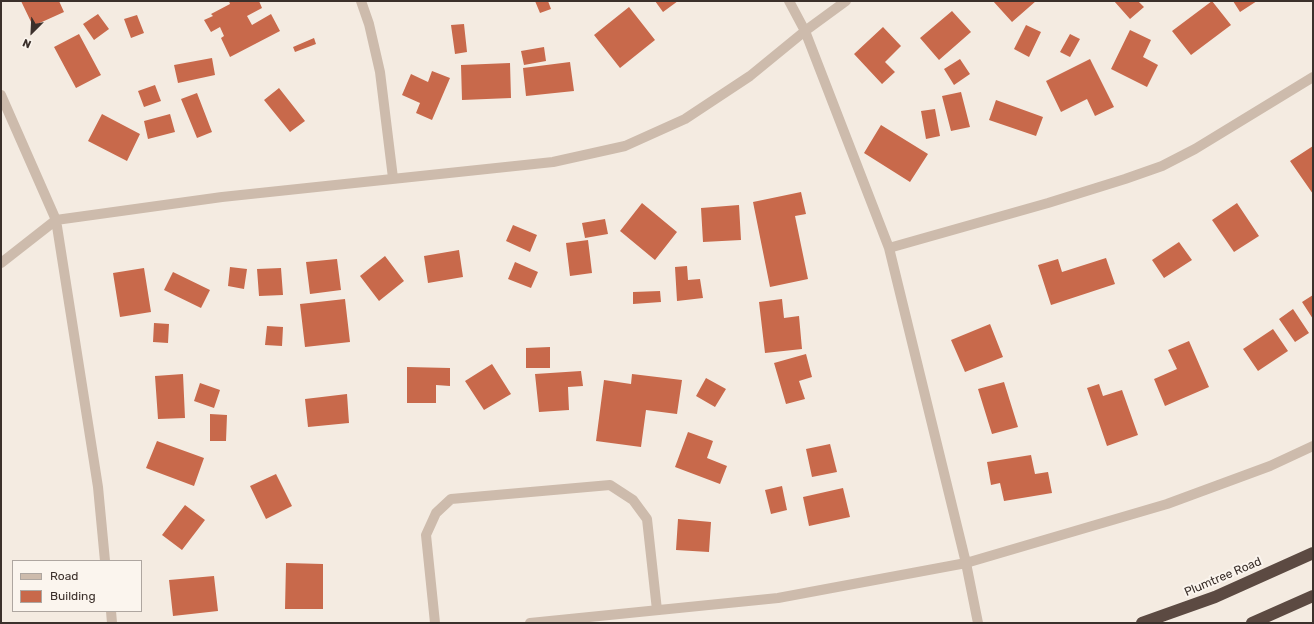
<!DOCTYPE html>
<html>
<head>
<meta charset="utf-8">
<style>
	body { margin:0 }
	#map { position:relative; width:1314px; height:624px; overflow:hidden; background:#f4ebe1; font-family:Rubik,sans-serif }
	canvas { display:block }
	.frame { position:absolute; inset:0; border:2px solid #3b302b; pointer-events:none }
	.legend { position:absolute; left:12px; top:560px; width:130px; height:52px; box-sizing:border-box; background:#fbf5ee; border:1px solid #aea6a0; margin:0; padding:5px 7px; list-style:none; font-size:12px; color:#3b302b }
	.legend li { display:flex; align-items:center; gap:8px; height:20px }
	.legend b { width:20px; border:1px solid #aea6a0 }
	.north { position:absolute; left:12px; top:12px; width:40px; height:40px; -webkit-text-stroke:3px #fbf5ee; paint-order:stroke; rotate:204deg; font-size:11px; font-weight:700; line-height:16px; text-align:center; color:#3b302b }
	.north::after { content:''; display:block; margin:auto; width:14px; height:18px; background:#3b302b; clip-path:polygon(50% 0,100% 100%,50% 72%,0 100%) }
</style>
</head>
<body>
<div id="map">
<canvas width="1314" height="624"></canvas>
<div class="frame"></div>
<ul class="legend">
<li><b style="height:5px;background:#cdbbac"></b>Road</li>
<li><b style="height:11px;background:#c8694b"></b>Building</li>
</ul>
<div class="north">N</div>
</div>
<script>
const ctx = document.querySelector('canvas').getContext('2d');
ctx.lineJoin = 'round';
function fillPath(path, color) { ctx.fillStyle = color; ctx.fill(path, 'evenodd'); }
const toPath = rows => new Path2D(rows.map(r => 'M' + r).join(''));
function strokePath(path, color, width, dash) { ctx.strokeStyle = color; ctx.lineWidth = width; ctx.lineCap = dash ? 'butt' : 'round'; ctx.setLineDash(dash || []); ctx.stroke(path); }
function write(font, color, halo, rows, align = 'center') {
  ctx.font = font + ' Rubik,sans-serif'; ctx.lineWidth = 4; ctx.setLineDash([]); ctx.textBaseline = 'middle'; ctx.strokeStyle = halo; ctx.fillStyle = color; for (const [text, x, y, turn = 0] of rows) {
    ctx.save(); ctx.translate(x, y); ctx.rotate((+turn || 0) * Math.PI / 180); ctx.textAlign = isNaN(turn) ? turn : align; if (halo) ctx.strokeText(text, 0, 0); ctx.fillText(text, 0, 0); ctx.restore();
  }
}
fillPath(toPath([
	[21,1,59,1,64,12,33,26],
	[229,1,259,1,262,8,247,16,252,25,271,14,280,31,230,57,221,38,224,36,220,27,211,32,204,20,213,16,211,14,230,4],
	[535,1,548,1,551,9,540,13],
	[655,1,678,1,663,12],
	[993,1,1036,1,1012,22],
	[1114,1,1138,1,1144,7,1130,19],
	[1212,1,1231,25,1191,55,1172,31],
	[1233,1,1257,1,1240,12],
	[629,7,655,40,620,68,594,35],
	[952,11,971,32,939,60,920,38],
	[98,14,109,29,94,40,83,24],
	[137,15,144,33,131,38,124,19],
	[464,24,467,52,455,54,451,25],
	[1026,25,1041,32,1029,57,1014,49],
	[883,27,901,46,885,62,895,72,882,84,854,54],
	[1130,30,1151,40,1143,57,1158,65,1147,87,1111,69],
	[79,34,101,75,76,88,54,47],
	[1070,34,1080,39,1070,57,1060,52],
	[314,38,316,44,295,52,293,47],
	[544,47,546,61,524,65,521,51],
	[212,58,215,75,178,83,174,65],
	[960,59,970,74,954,85,944,69],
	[1090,59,1114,107,1095,116,1087,99,1061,112,1046,81],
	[570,62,574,91,526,96,523,68],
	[510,63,511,98,462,100,461,65],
	[432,71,450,78,432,120,416,113,420,103,402,95,411,74,428,82],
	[155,85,161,101,144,107,138,91],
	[279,88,305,121,290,132,264,100],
	[961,92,970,127,951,131,942,96],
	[197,93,212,132,197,138,181,99],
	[996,100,1043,117,1036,136,989,120],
	[935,109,940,136,926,139,921,111],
	[102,114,140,134,127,161,88,141],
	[170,114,175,132,148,139,144,121],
	[881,125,928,154,910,182,864,153],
	[1313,146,1313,194,1290,161],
	[801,192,806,214,795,216,808,279,770,287,753,202],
	[642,203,677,232,655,260,620,231],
	[1237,203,1259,236,1234,252,1212,220],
	[739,205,741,240,703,242,701,208],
	[605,219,608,234,585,238,582,223],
	[513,225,537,235,530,252,506,241],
	[588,240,592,273,570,276,566,243],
	[1179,242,1192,260,1164,278,1152,260],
	[459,250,463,277,428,283,424,256],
	[385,256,404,281,379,301,360,276],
	[1106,258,1115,284,1051,305,1038,265,1058,259,1062,272],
	[337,259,341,290,310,294,306,262],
	[515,262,538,272,531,288,508,279],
	[687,266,688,280,700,279,703,298,677,301,675,267],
	[230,267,247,269,244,289,228,286],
	[144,268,151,312,120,317,113,273],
	[281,268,283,295,259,296,257,269],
	[173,272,210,290,201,308,164,290],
	[660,291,661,302,633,304,633,292],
	[1313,295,1313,319,1302,302],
	[345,299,350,342,305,347,300,304],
	[782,299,784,318,799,316,802,349,765,353,759,302],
	[1293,309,1309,333,1295,342,1279,319],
	[154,323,169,324,168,343,153,342],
	[990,324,1003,357,965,372,951,340],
	[267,326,283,327,282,346,265,345],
	[1273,329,1288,351,1258,371,1243,349],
	[1189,341,1209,387,1165,406,1154,379,1177,369,1168,350],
	[550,347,550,368,526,368,526,348],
	[806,354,812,377,799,381,805,399,786,404,774,363],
	[492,364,511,394,484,410,465,381],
	[407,367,450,368,450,386,436,385,436,403,407,403],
	[581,371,583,386,568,387,569,410,539,412,535,374],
	[183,374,185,418,158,419,155,376],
	[632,374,682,380,677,414,646,410,641,447,596,441,604,380,631,384],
	[706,378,726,389,715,407,696,396],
	[1004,382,1018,427,992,434,978,389],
	[200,383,220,390,214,408,194,401],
	[1099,384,1103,396,1122,390,1138,435,1107,446,1087,388],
	[347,394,349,423,308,427,305,399],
	[210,414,227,415,226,441,210,441],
	[688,432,713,441,707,458,727,466,720,484,675,467],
	[157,441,204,458,194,486,146,468],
	[830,444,837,472,812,477,806,449],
	[1031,455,1035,474,1048,472,1052,493,1004,501,1000,483,991,485,987,462],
	[276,474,292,506,266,519,250,486],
	[782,486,787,510,771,514,765,490],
	[843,488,850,517,809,526,803,497],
	[185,505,205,520,182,550,162,535],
	[678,519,711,522,709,552,676,550],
	[286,563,323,564,323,609,285,609],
	[214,576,218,611,173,616,169,580]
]), '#c8694b');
strokePath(toPath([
	[361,1,369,24,380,72,393,178],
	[789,1,805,31,889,248,966,563,978,623],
	[1,95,56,220,98,487,105,561],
	[889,248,1048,203,1125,179,1162,166,1195,149,1313,77],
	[1,263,56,220,222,197,553,162,625,146,685,119,750,76,805,31,846,1],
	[111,611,112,623],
	[435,623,426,535,436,513,451,499,610,485,633,500,647,519,657,610],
	[530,623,778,598,966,563,1167,504,1270,466,1313,446]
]), '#cdbbac', 10);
strokePath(toPath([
	[1142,623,1215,597,1313,553],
	[1252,623,1313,596]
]), '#5c4a42', 12);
write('12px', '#3b302b', '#fbf5ee', [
	["Plumtree Road",1223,577,-23]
]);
</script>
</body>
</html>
